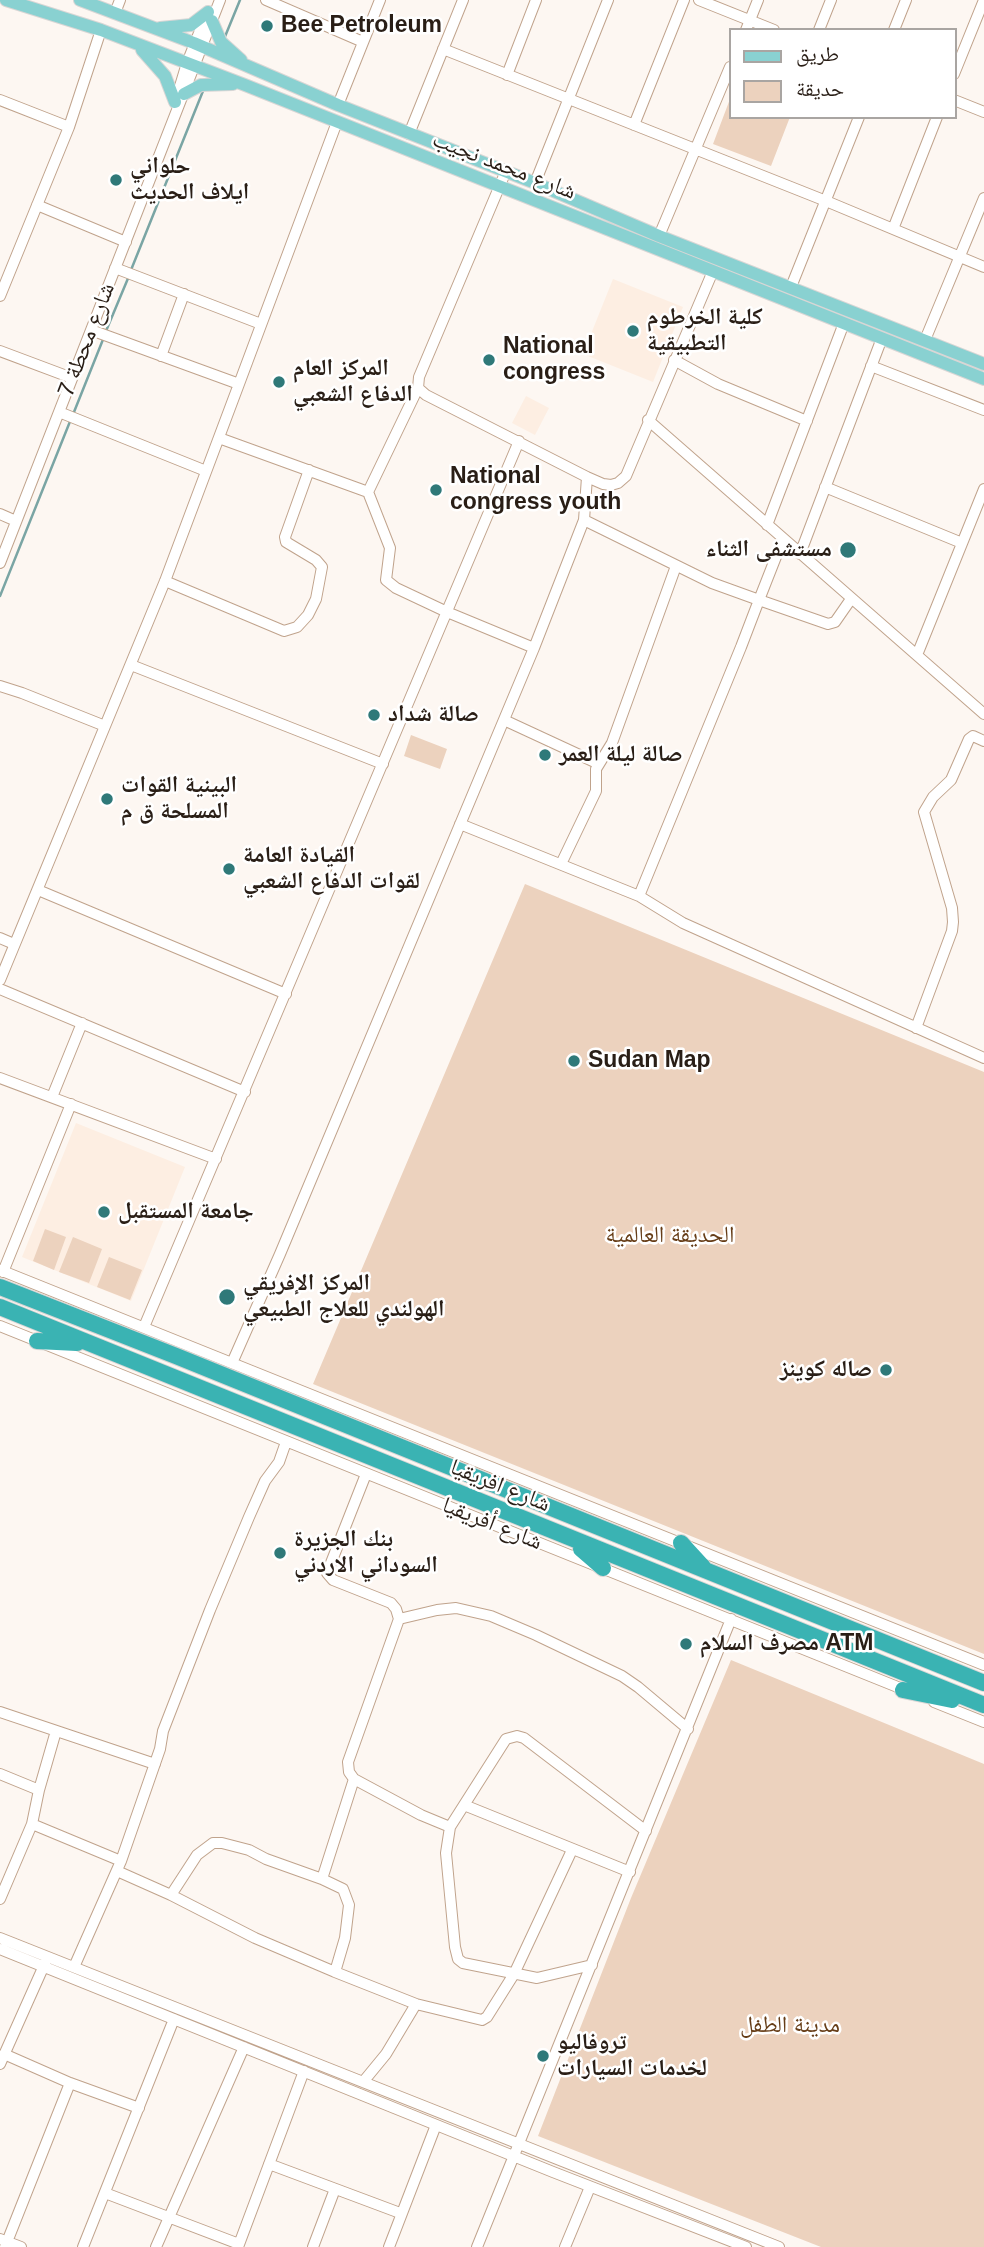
<!DOCTYPE html>
<html>
<head>
<meta charset="utf-8">
<style>
	body { margin:0 }
	#map { position:relative; width:984px; height:2247px; overflow:hidden; background:#fdf7f2; font-family:Helvetica,"Noto Naskh Arabic",sans-serif }
	canvas { display:block }
	.legend { position:absolute; left:729px; top:28px; width:228px; height:91px; box-sizing:border-box; background:#fff; border:2px solid #a9a5a2; margin:0; padding:9px 12px; list-style:none; font-size:21px; color:#291e16 }
	.legend li { display:flex; align-items:center; gap:14px; height:35px }
	.legend b { width:35px; border:2px solid #a9a5a2 }
</style>
</head>
<body>
<div id="map">
<canvas width="984" height="2247"></canvas>
<ul class="legend">
<li><b style="height:9px;background:#89d1d1"></b>طريق</li>
<li><b style="height:19px;background:#ecd2be"></b>حديقة</li>
</ul>
</div>
<script>
const ctx = document.querySelector('canvas').getContext('2d');
ctx.lineJoin = 'round';
function fillPath(path, color) { ctx.fillStyle = color; ctx.fill(path, 'evenodd'); }
const toPath = rows => new Path2D(rows.map(r => 'M' + r).join(''));
function strokePath(path, color, width, dash) { ctx.strokeStyle = color; ctx.lineWidth = width; ctx.lineCap = dash ? 'butt' : 'round'; ctx.setLineDash(dash || []); ctx.stroke(path); }
function write(font, color, halo, rows, align = 'center') {
  ctx.font = font + ' Helvetica,"Noto Naskh Arabic",sans-serif'; ctx.lineWidth = 5; ctx.setLineDash([]); ctx.textBaseline = 'middle'; ctx.strokeStyle = halo; ctx.fillStyle = color; for (const [text, x, y, turn = 0] of rows) {
    ctx.save(); ctx.translate(x, y); ctx.rotate((+turn || 0) * Math.PI / 180); ctx.textAlign = isNaN(turn) ? turn : align; if (halo) ctx.strokeText(text, 0, 0); ctx.fillText(text, 0, 0); ctx.restore();
  }
}
fillPath(toPath([
	[613,279,683,307,653,382,583,354],
	[526,396,549,408,535,435,512,423],
	[76,1123,185,1167,131,1301,22,1257]
]), '#fdeee2');
fillPath(toPath([
	[730,99,730,117,790,117,771,166,713,144],
	[411,735,447,749,440,769,404,756],
	[525,884,984,1072,984,1654,313,1384],
	[45,1229,66,1237,54,1270,33,1261],
	[73,1237,102,1249,89,1283,59,1272],
	[109,1257,142,1270,130,1300,97,1287],
	[731,1660,984,1764,984,2247,821,2247,538,2136,631,1898]
]), '#ecd2be');
strokePath(toPath([
	[224,39,240,0],
	[131,270,203,91],
	[106,331,129,276],
	[74,412,104,337],
	[0,596,71,419]
]), '#7aa5a4', 2.5);
const minor = toPath([
	[266,0,363,42],
	[699,0,774,30],
	[115,13,120,0],
	[746,30,758,0],
	[819,30,831,0],
	[894,30,906,0],
	[443,49,826,201,984,267],
	[954,74,984,0],
	[507,75,536,0],
	[0,100,69,127],
	[954,100,984,112],
	[175,103,187,63,207,13],
	[338,105,380,0],
	[634,125,684,0],
	[409,134,463,0],
	[506,171,419,377,418,388,426,395,587,477,603,484,611,485,618,483,626,476,713,271],
	[535,183,608,0],
	[37,205,126,242],
	[893,229,937,117],
	[659,236,730,67],
	[115,268,261,324],
	[791,287,859,117],
	[0,296,69,127,101,30],
	[925,340,984,198],
	[0,351,72,378],
	[161,356,184,294],
	[674,360,718,384,807,421],
	[871,366,984,410],
	[239,384,337,122],
	[418,388,368,492,390,548,386,580,396,588,447,612,534,648],
	[59,412,206,471],
	[648,420,984,714],
	[219,438,368,492],
	[825,487,962,543],
	[0,514,16,521],
	[584,520,712,583,759,600,741,647,639,896],
	[767,525,844,323],
	[783,539,759,600,828,624,835,622,851,599],
	[800,554,882,338],
	[0,563,220,0],
	[165,581,284,631,297,627,308,615,316,599,322,567,316,560,286,542,285,537,309,470],
	[917,655,984,489],
	[131,665,383,764],
	[0,686,22,693,105,726],
	[504,720,599,764],
	[460,824,639,896,683,923,984,1058],
	[561,864,596,791,596,769,612,743,676,566],
	[38,890,286,994],
	[0,938,14,944],
	[0,980,165,581,239,384,91,330],
	[0,989,245,1092],
	[916,1028,952,931,953,922,952,908,924,812,933,797,951,780,969,739,973,736,984,741],
	[0,1078,216,1159],
	[52,1097,82,1023],
	[0,1270,984,1665],
	[3,1272,71,1104],
	[0,1326,910,1692],
	[144,1327,519,441],
	[232,1363,280,1254,534,648,584,520,587,477],
	[366,1474,327,1573,333,1580,391,1603,396,1609,399,1619,348,1762,349,1772,354,1779,421,1815,450,1827,446,1853,455,1947,458,1959,463,1963,537,1978,592,1965],
	[399,1619,437,1610,456,1608,491,1616,536,1635,622,1676,638,1687,688,1729],
	[934,1702,984,1722],
	[0,1712,155,1764],
	[0,1774,39,1790],
	[354,1779,322,1879,343,1889,349,1905,345,1938,335,1972,416,2004,386,2054,363,2082],
	[464,1805,630,1872],
	[32,1824,121,1861],
	[450,1827,506,1739,517,1736,524,1738,646,1831],
	[117,1871,171,1895,197,1855,213,1843,222,1843,249,1850,266,1859,322,1879],
	[171,1895,255,1938,335,1972],
	[0,1899,32,1824,39,1790,56,1731],
	[0,1938,779,2247],
	[0,1949,553,2172,746,2247],
	[74,1967,121,1861,160,1749,163,1731,210,1610,249,1517,265,1481,279,1462,286,1442],
	[416,2004,482,2020,487,2017,514,1974,572,1850],
	[4,2054,70,2083,139,2108],
	[0,2064,46,1961],
	[269,2164,400,2213],
	[105,2193,239,2244],
	[0,2239,21,2247],
	[5,2247,70,2083],
	[83,2247,174,2019],
	[156,2247,244,2047],
	[238,2247,304,2071],
	[313,2247,335,2189],
	[389,2247,436,2125],
	[477,2247,731,1619],
	[565,2247,590,2187]
]);
const major = toPath([
	[6,0,101,30,245,85,984,379],
	[80,0,194,43,338,105,535,183,659,236,984,364],
	[212,21,221,42,241,60],
	[160,28,191,25,208,12],
	[142,50,165,76,175,102],
	[184,94,201,85,233,84]
]);
const highway = toPath([
	[0,1287,176,1356,984,1683],
	[0,1307,984,1705],
	[37,1341,77,1343],
	[681,1543,703,1567],
	[581,1549,603,1568],
	[903,1690,952,1700]
]);
strokePath(minor, '#c0a38c', 12);
strokePath(major, '#d8d6d5', 14);
strokePath(highway, '#d8d6d5', 18);
strokePath(minor, '#fff', 10);
strokePath(major, '#89d1d1', 12);
strokePath(highway, '#3ab3b3', 16);
for (const [x, y, r, color] of [
	[267,26,7,"#2f7979"],
	[116,180,7,"#2f7979"],
	[633,331,7,"#2f7979"],
	[489,360,7,"#2f7979"],
	[279,382,7,"#2f7979"],
	[436,490,7,"#2f7979"],
	[848,550,9,"#2f7979"],
	[374,715,7,"#2f7979"],
	[545,755,7,"#2f7979"],
	[107,799,7,"#2f7979"],
	[229,869,7,"#2f7979"],
	[574,1061,7,"#2f7979"],
	[104,1212,7,"#2f7979"],
	[227,1297,9,"#2f7979"],
	[886,1370,7,"#2f7979"],
	[280,1553,7,"#2f7979"],
	[686,1644,7,"#2f7979"],
	[543,2056,7,"#2f7979"]
]) { const dot = new Path2D(); dot.arc(x, y, r, 0, 2 * Math.PI); ctx.fillStyle = color; ctx.fill(dot); strokePath(dot, '#fff', 2.5); }
write('bold 23px', '#291e16', '#fff', [
	["Bee Petroleum",281,26],
	["حلواني",130,167],
	["ايلاف الحديث",130,193],
	["كلية الخرطوم",647,318],
	["التطبيقية",647,344],
	["National",503,347],
	["congress",503,373],
	["المركز العام",293,369],
	["الدفاع الشعبي",293,395],
	["National",450,477],
	["congress youth",450,503],
	["مستشفى الثناء",832,550,"right"],
	["صالة شداد",388,715],
	["صالة ليلة العمر",559,755],
	["البينية القوات",121,786],
	["المسلحة ق م",121,812],
	["القيادة العامة",243,856],
	["لقوات الدفاع الشعبي",243,882],
	["Sudan Map",588,1061],
	["جامعة المستقبل",118,1212],
	["المركز الإفريقي",243,1284],
	["الهولندي للعلاج الطبيعي",243,1310],
	["صاله كوينز",872,1370,"right"],
	["بنك الجزيرة",294,1540],
	["السوداني الاردني",294,1566],
	["مصرف السلام ATM",700,1644],
	["تروفاليو",557,2043],
	["لخدمات السيارات",557,2069]
], 'left');
write('23px', '#291e16', '#fff', [
	["شارع محمد نجيب",504,166,21],
	["شارع محطة 7",87,340,-69],
	["شارع افريقيا",500,1486,22],
	["شارع أفريقيا",492,1524,22]
]);
write('23px', '#663d17', '#fff', [
	["الحديقة العالمية",670,1236],
	["مدينة الطفل",790,2026]
]);
</script>
</body>
</html>
